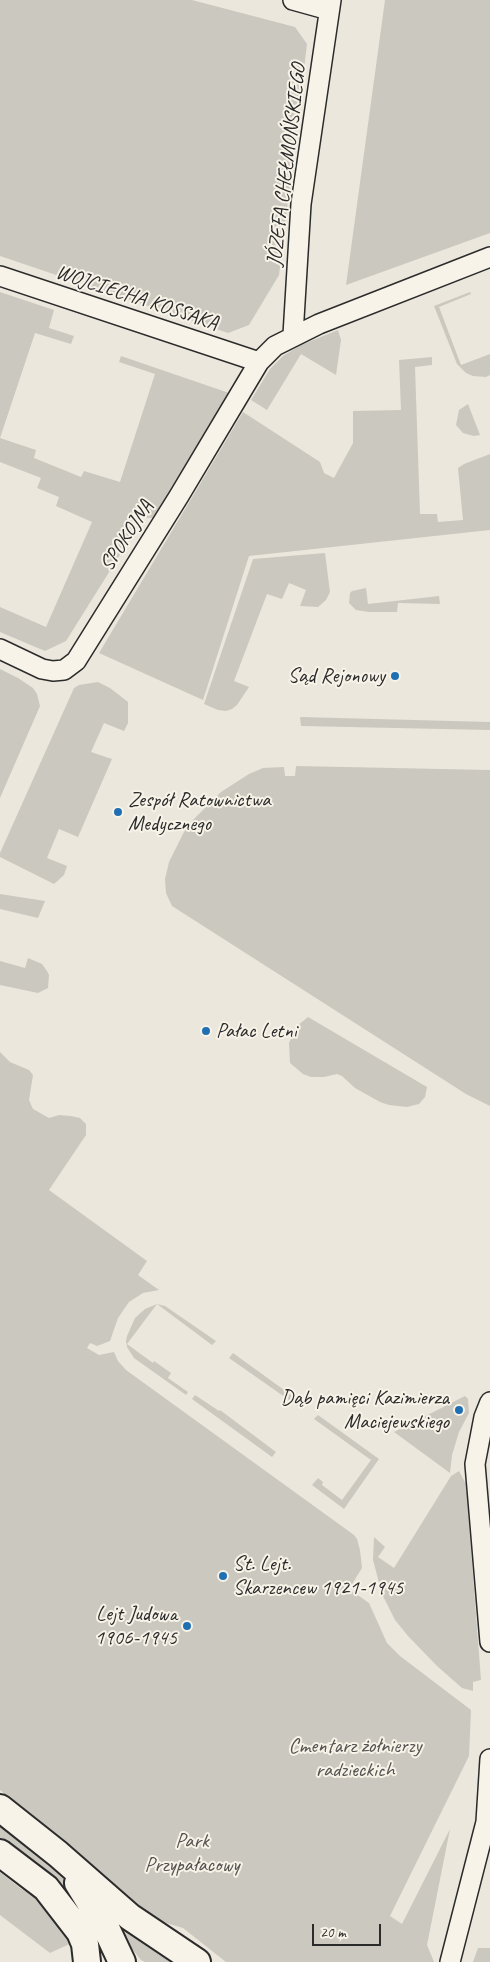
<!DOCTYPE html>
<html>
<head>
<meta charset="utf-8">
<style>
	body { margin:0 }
	#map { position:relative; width:490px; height:1962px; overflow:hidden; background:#ebe7dd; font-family:Caveat,sans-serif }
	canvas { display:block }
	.scale { position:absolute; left:312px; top:1924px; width:69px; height:22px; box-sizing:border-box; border:2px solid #2b2b2b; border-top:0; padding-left:6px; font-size:15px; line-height:18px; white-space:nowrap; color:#2b2b2b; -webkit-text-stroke:4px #f7f3e8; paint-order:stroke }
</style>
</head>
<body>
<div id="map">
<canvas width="490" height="1962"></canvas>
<div class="scale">20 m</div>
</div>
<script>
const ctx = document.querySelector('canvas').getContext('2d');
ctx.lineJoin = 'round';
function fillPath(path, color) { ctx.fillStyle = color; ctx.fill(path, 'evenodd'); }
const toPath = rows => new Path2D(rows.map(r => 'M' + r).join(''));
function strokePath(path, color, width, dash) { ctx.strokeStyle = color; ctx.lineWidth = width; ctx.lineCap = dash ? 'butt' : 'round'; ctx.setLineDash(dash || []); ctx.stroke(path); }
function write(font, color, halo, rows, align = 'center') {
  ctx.font = font + ' Caveat,sans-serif'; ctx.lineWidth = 4; ctx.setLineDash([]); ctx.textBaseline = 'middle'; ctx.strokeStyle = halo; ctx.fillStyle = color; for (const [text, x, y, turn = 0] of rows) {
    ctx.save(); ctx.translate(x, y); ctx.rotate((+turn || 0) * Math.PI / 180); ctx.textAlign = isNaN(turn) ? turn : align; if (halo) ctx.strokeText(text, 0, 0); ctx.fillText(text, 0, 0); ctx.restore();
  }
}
fillPath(toPath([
	[0,0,192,0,295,27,307,44,279,275,249,325,228,333,0,256],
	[385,0,490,0,490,233,346,285],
	[0,292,54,310,49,328,74,336,71,344,35,333,0,438,36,450,34,458,81,477,84,471,120,482,155,374,119,362,121,356,232,394,154,518,143,518,66,641,45,651,0,632,0,607,46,627,92,522,56,506,59,497,37,488,41,478,0,462],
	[470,292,471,294,439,307,461,365,490,354,490,375,486,377,473,376,466,373,457,364,434,306],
	[338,330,341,340,336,375,301,354,267,410,251,400,270,369,283,356,301,345],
	[432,357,432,365,415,367,420,514,437,514,438,522,463,520,458,468,464,464,490,454,490,530,249,556,203,700,99,653,243,412,320,462,324,473,334,478,353,443,353,411,401,410,399,360],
	[468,404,480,435,474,436,463,433,456,425,459,410],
	[325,553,330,592,326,600,318,607,300,606,306,590,289,583,282,599,267,594,234,681,249,687,237,705,232,709,226,711,218,710,204,704,253,559],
	[366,588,368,604,439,596,440,604,398,603,397,612,369,612,356,610,349,603,350,593,352,591],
	[0,669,18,678,33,688,37,694,40,706,0,798],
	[98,682,110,688,128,702,128,723,124,731,104,723,91,752,112,759,78,837,59,829,47,858,67,866,64,875,54,884,0,857,0,853,74,688,79,685],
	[300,717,490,722,490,730,301,726],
	[296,766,490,770,490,1106,466,1094,172,906,166,893,165,879,169,862,184,832,194,819,221,792,249,774,263,768,284,767,285,776,295,776],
	[0,894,45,901,38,918,0,909],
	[28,958,42,964,47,971,49,975,48,988,38,993,0,985,0,961,25,968],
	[308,1017,427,1087,425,1097,419,1104,407,1107,389,1105,380,1102,355,1088,342,1076,337,1074,324,1077,311,1077,303,1074,290,1063,289,1043,297,1026],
	[0,1052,10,1062,29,1070,33,1075,29,1100,33,1109,49,1118,59,1115,71,1116,80,1118,86,1124,86,1135,49,1190,147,1261,138,1275,159,1290,143,1293,129,1302,118,1318,110,1341,97,1346,90,1343,87,1348,99,1355,114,1352,118,1361,126,1370,354,1535,357,1539,360,1550,362,1568,349,1589,369,1603,387,1643,400,1656,471,1710,469,1756,390,1916,402,1924,450,1829,427,1945,434,1962,226,1962,183,1928,156,1920,0,1790],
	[157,1304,165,1306,216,1341,212,1345,157,1304,127,1344,153,1363,154,1361,171,1373,168,1378,188,1392,186,1395,134,1358,127,1347,126,1341,127,1336,135,1318,145,1309],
	[233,1353,302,1403,299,1407,229,1358],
	[195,1395,219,1411,220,1410,276,1452,272,1457,192,1399],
	[465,1396,468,1399,469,1413,459,1432,452,1455,450,1473,394,1432],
	[318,1415,379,1459,344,1509,312,1485,318,1478,323,1482,322,1485,342,1500,371,1460,314,1419],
	[459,1471,466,1484,481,1680,473,1682,473,1691,462,1688,437,1666,408,1636,395,1620,382,1594,373,1560,374,1537,385,1547,378,1557,394,1568,451,1476],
	[0,1822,58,1871,99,1929,0,1841],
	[0,1872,20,1888,43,1901,76,1941,50,1953,0,1915],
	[134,1927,179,1962,145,1962,141,1960,120,1934],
	[478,1948,490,1948,490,1962,473,1962]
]), '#cbc8bf');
const street = toPath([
	[293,0,329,10],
	[0,276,259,362],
	[293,335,301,204,331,0],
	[0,649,42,669,53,671,64,670,76,661,179,496,259,362,275,346,319,324,490,257],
	[490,1402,484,1417,475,1464,490,1642],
	[450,1962,486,1822,490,1759]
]);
const secondary = toPath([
	[0,1808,58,1854,130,1917,197,1962],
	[0,1853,46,1888,80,1932,85,1944,87,1962],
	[78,1883,107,1930,122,1962]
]);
strokePath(street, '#2b2b2b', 22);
strokePath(secondary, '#2b2b2b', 30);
strokePath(street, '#f7f3e8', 19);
strokePath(secondary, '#f7f3e8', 26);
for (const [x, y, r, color] of [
	[395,676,5,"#1f6fb2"],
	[118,812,5,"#1f6fb2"],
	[206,1031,5,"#1f6fb2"],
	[459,1410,5,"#1f6fb2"],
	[223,1576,5,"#1f6fb2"],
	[187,1626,5,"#1f6fb2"]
]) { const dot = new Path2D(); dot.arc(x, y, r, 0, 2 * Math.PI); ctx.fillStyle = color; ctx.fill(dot); strokePath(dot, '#f7f3e8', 2); }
write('21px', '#2b2b2b', '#f7f3e8', [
	["JÓZEFA CHEŁMOŃSKIEGO",287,165,-83],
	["WOJCIECHA KOSSAKA",137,298,18],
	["SPOKOJNA",127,536,-57]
]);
write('21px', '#2b2b2b', '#f7f3e8', [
	["Sąd Rejonowy",385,676],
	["Zespół Ratownictwa",128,800,"left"],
	["Medycznego",128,824,"left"],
	["Pałac Letni",216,1031,"left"],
	["Dąb pamięci Kazimierza",449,1398],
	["Maciejewskiego",449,1422],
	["St. Lejt.",233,1564,"left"],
	["Skarzencew 1921-1945",233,1588,"left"],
	["Lejt Judowa",177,1614],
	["1906-1945",177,1638]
], 'right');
write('21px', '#535250', '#f7f3e8', [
	["Cmentarz żołnierzy",355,1746],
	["radzieckich",355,1770],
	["Park",192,1841],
	["Przypałacowy",192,1865]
]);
</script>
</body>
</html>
